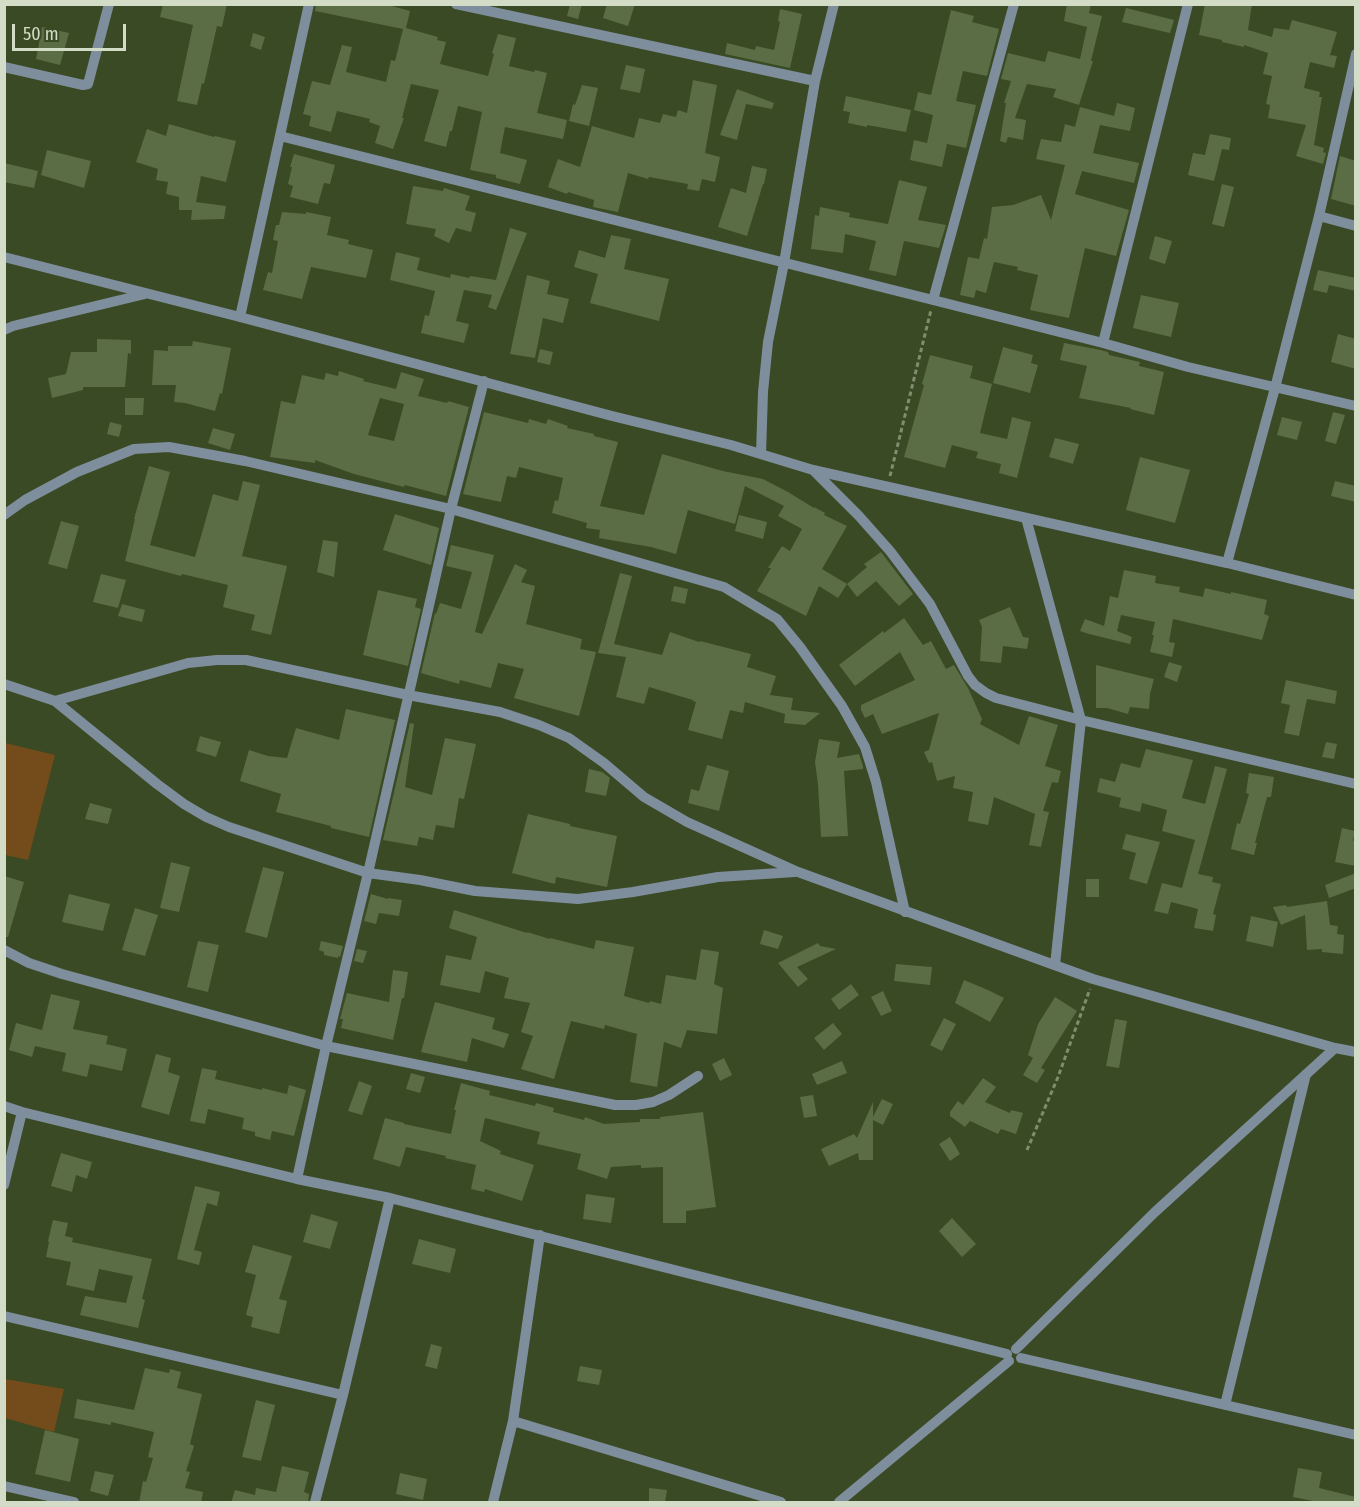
<!DOCTYPE html>
<html>
<head>
<meta charset="utf-8">
<style>
	body { margin:0 }
	#map { position:relative; width:1360px; height:1507px; overflow:hidden; background:#3a4a24; font-family:"Fira Sans Condensed",sans-serif }
	canvas { display:block }
	.frame { position:absolute; inset:0; border:6px solid #d2dcc6; pointer-events:none }
	.scale { position:absolute; left:12px; top:24px; width:114px; height:27px; box-sizing:border-box; border:3px solid #d2dcc6; border-top:0; padding-left:8px; font-size:18px; line-height:21px; white-space:nowrap; color:#d2dcc6; -webkit-text-stroke:4px #3a4a24; paint-order:stroke }
</style>
</head>
<body>
<div id="map">
<canvas width="1360" height="1507"></canvas>
<div class="frame"></div>
<div class="scale">50 m</div>
</div>
<script>
const ctx = document.querySelector('canvas').getContext('2d');
ctx.lineJoin = 'round';
function fillPath(path, color) { ctx.fillStyle = color; ctx.fill(path, 'evenodd'); }
const toPath = rows => new Path2D(rows.map(r => 'M' + r).join(''));
function strokePath(path, color, width, dash) { ctx.strokeStyle = color; ctx.lineWidth = width; ctx.lineCap = dash ? 'butt' : 'round'; ctx.setLineDash(dash || []); ctx.stroke(path); }
fillPath(toPath([
	[5,743,55,755,28,860,5,855],
	[5,1379,64,1389,54,1432,5,1418]
]), '#744b1a');
fillPath(toPath([
	[163,4,227,4,222,27,217,26,204,84,202,83,197,105,177,101,193,25,160,17],
	[316,4,385,4,410,11,406,28,438,37,437,40,446,42,440,64,488,76,494,54,492,53,498,34,516,38,509,66,534,72,535,70,547,73,537,113,567,120,563,139,505,127,500,153,527,160,520,184,496,178,496,175,470,170,482,112,458,106,452,131,450,131,446,147,424,141,439,90,411,84,402,118,404,118,393,149,375,143,380,126,369,122,370,119,337,111,331,132,309,126,311,116,303,114,312,81,330,85,342,45,352,47,346,72,386,82,391,60,395,61,403,29,315,11],
	[570,4,582,4,578,19,567,16],
	[607,4,635,4,628,26,603,18],
	[1067,4,1091,4,1089,13,1102,16,1091,61,1093,61,1079,105,1053,97,1056,89,1027,84,1015,118,1026,120,1023,140,1008,137,1006,143,1000,141,1006,103,1004,103,1011,81,1001,79,1008,53,1045,62,1048,51,1080,59,1087,27,1064,21],
	[1205,4,1252,4,1248,30,1272,37,1274,28,1289,30,1292,20,1337,32,1330,55,1337,56,1334,68,1310,62,1304,88,1320,92,1319,97,1322,97,1314,145,1324,148,1323,152,1326,153,1323,164,1296,156,1306,125,1268,118,1270,105,1266,104,1272,76,1263,74,1268,53,1244,45,1244,47,1222,42,1222,40,1199,35],
	[1126,8,1174,20,1170,33,1122,22],
	[780,9,802,14,790,68,725,54,727,43,755,50,756,46,774,50,780,22,778,21],
	[951,10,974,16,972,22,999,29,987,76,963,71,956,101,976,105,966,148,947,144,942,167,910,160,914,140,927,143,933,115,914,110,918,92,931,95],
	[42,27,69,33,60,65,36,59],
	[253,33,265,37,261,50,250,46],
	[626,65,645,69,640,93,620,89],
	[693,80,717,85,705,153,720,157,715,182,702,179,699,191,687,189,688,184,649,177,648,179,628,173,618,212,593,207,594,200,568,192,567,194,548,187,558,159,580,167,592,126,634,138,639,118,660,123,663,114,676,117,678,110,687,113],
	[582,85,598,88,589,126,569,121,573,104,575,105],
	[737,89,774,103,772,109,746,104,737,140,720,135],
	[846,96,911,110,906,132,867,125,867,127,848,123,850,112,843,111],
	[1117,103,1135,108,1130,131,1100,125,1093,153,1139,163,1134,183,1082,171,1075,194,1129,210,1116,256,1085,248,1069,318,1030,310,1038,275,1017,270,1018,267,994,262,986,293,976,290,974,298,960,295,968,257,979,259,984,238,987,239,992,207,1013,205,1041,195,1051,220,1065,165,1036,159,1041,139,1061,142,1065,124,1075,127,1080,107,1114,116],
	[169,124,214,137,215,136,236,141,226,182,201,176,196,202,226,206,224,219,191,220,192,210,179,210,179,197,166,194,168,182,156,180,158,169,136,162,147,129,166,136],
	[1210,134,1231,138,1229,150,1222,149,1214,181,1188,175,1193,153,1205,155],
	[47,150,91,161,84,188,41,175],
	[294,154,335,165,330,184,324,183,318,204,290,197,293,186,288,184,292,167,290,167],
	[1340,156,1356,161,1356,206,1331,199],
	[4,163,38,171,34,188,4,182],
	[752,166,767,169,764,184,763,184,747,236,718,227,731,188,746,193],
	[899,180,927,187,918,220,946,225,939,248,904,241,896,276,869,270,876,241,845,234,843,253,811,249,815,215,819,216,820,207,850,213,849,217,888,224],
	[1222,184,1234,187,1224,227,1212,224],
	[413,186,443,191,444,188,470,196,465,210,476,213,471,232,456,228,449,243,434,236,436,229,406,224],
	[282,212,306,214,306,212,331,217,327,235,349,240,348,244,373,250,366,278,311,267,302,299,263,290,268,272,272,273,278,241,273,240,276,225,279,225],
	[510,228,527,233,496,310,488,307,492,295,464,290,456,321,469,324,464,343,421,333,425,315,429,316,435,291,390,280,396,252,420,258,417,270,450,278,451,274,469,278,470,276,496,280],
	[611,235,631,239,624,269,669,279,659,321,590,303,598,274,574,267,579,250,605,258],
	[1155,236,1172,241,1165,264,1149,259],
	[1318,270,1356,278,1356,291,1329,285,1327,293,1313,290],
	[527,275,550,281,547,294,569,299,563,323,543,318,535,358,510,354],
	[1141,295,1179,303,1171,337,1133,328],
	[1338,334,1356,339,1356,369,1331,362],
	[97,339,131,340,131,354,128,353,125,387,83,387,83,390,52,398,48,378,66,374,71,352,97,352],
	[193,341,231,348,222,394,220,393,215,411,185,403,174,402,176,385,152,385,154,350,168,351,168,346,192,346],
	[1064,343,1101,350,1108,352,1109,355,1140,362,1139,366,1164,372,1154,415,1130,409,1131,408,1079,398,1087,366,1060,360],
	[1003,347,1033,355,1031,363,1038,365,1030,393,993,383],
	[540,349,553,352,550,365,537,362],
	[930,355,973,366,970,378,992,384,980,433,1007,439,1012,417,1031,422,1017,478,999,473,1001,464,976,458,978,452,952,445,945,468,904,457,924,385,922,384],
	[339,371,364,379,363,381,396,389,401,372,424,379,418,396,447,403,448,401,469,407,446,496,405,485,404,487,354,474,315,460,315,463,270,457,281,401,295,404,302,375,324,380,326,373,338,376],
	[380,398,404,404,394,441,368,435],
	[125,398,144,398,143,415,125,415],
	[484,412,528,423,529,419,546,424,548,419,568,426,567,428,594,434,594,436,618,442,600,506,644,515,662,454,723,471,763,479,788,492,814,508,814,507,825,513,824,515,847,526,822,569,847,584,838,598,819,586,806,616,757,591,771,568,768,568,782,546,790,551,802,529,778,516,784,506,745,486,735,524,688,510,676,554,651,547,599,538,600,530,586,528,587,523,552,513,555,500,558,501,563,478,519,467,516,478,507,476,501,502,463,494],
	[1333,412,1345,415,1336,444,1325,441],
	[1282,417,1302,422,1297,440,1277,435],
	[110,422,122,425,119,437,107,434],
	[213,428,235,434,230,450,208,443],
	[1055,438,1079,444,1073,464,1049,457],
	[1140,457,1190,470,1175,523,1126,510],
	[149,466,170,472,150,545,195,557,213,494,238,501,243,481,260,485,242,556,287,566,271,635,251,630,255,615,223,607,228,585,182,574,181,576,125,561,135,519,134,519],
	[1335,481,1356,486,1356,502,1331,496],
	[395,514,439,528,431,565,383,550],
	[739,515,767,522,763,539,735,531],
	[61,521,79,526,67,569,48,564],
	[323,540,338,542,334,577,317,572],
	[451,545,494,555,475,632,482,634,515,564,527,570,521,582,535,586,526,624,582,639,580,649,596,652,579,716,514,698,524,669,498,663,491,688,460,680,459,684,421,673,435,613,436,614,440,603,461,609,472,572,446,566],
	[881,552,913,594,899,606,876,581,857,597,847,584,867,567,864,564],
	[1124,570,1156,576,1155,583,1180,587,1179,592,1203,597,1205,588,1231,594,1231,592,1267,600,1264,614,1269,616,1262,640,1173,619,1169,642,1175,643,1172,657,1150,652,1154,635,1152,635,1155,622,1121,615,1117,631,1132,637,1130,644,1089,634,1080,631,1085,619,1104,626,1110,596,1118,598],
	[620,573,632,576,614,644,662,655,670,632,699,642,700,641,751,654,747,667,776,676,770,695,793,698,791,710,820,713,805,725,784,723,785,714,745,702,743,713,730,710,722,739,688,730,696,702,693,701,693,700,649,687,644,704,616,697,626,657,598,653],
	[101,574,126,580,118,608,93,602],
	[674,586,688,589,685,604,671,601],
	[378,590,417,599,415,607,421,609,408,666,363,655],
	[122,604,145,610,142,622,118,616],
	[1010,607,1023,637,1029,638,1027,649,1003,646,1001,663,980,661,982,627,979,620],
	[904,618,923,645,931,641,946,669,954,665,968,688,982,719,980,724,1019,745,1029,716,1058,725,1045,766,1061,771,1058,783,1052,782,1043,811,1049,812,1041,847,1029,845,1035,814,994,797,988,825,968,821,973,792,953,788,955,776,937,781,932,762,929,763,924,752,929,750,939,713,882,734,873,714,865,718,861,710,861,705,915,680,900,652,855,686,839,665,883,631,884,633],
	[1169,662,1182,666,1177,682,1164,677],
	[1096,665,1154,679,1150,694,1149,709,1130,707,1128,714,1107,708,1096,708],
	[1286,680,1337,691,1335,704,1307,699,1299,736,1284,733,1290,705,1281,703],
	[346,709,395,720,369,837,331,828,331,826,276,812,281,794,240,781,249,750,268,756,287,758,296,728,339,740],
	[410,723,414,724,405,787,432,795,445,738,476,744,464,799,459,798,454,828,436,825,433,840,419,837,417,846,383,840],
	[200,736,221,742,216,757,196,751],
	[819,739,840,742,837,758,859,754,863,766,863,769,844,771,848,836,821,837,818,784,815,762],
	[1326,742,1337,744,1334,759,1322,757],
	[1146,749,1193,760,1182,798,1205,804,1215,766,1227,769,1198,874,1213,877,1212,882,1221,884,1213,914,1216,915,1213,931,1194,928,1198,909,1171,902,1168,914,1154,911,1162,883,1182,888,1195,840,1162,831,1167,810,1142,803,1140,812,1119,807,1121,798,1097,792,1100,778,1115,782,1121,763,1140,768],
	[707,765,729,771,719,811,688,803,691,789,699,791],
	[589,769,602,772,610,778,606,796,585,792],
	[1249,773,1274,777,1271,797,1267,797,1255,843,1257,843,1254,855,1231,849,1237,823,1240,824,1249,794,1246,793],
	[90,803,112,809,108,824,85,819],
	[528,814,570,824,570,826,617,836,607,887,556,877,555,884,512,873],
	[1342,828,1355,831,1353,841,1356,841,1356,866,1335,862],
	[1126,834,1160,842,1147,884,1129,879,1136,853,1122,849],
	[171,862,190,867,179,912,160,908],
	[263,867,284,872,267,938,245,932],
	[1356,873,1356,888,1329,898,1325,885],
	[4,876,24,882,8,937,4,937],
	[1086,879,1099,879,1099,897,1086,897],
	[69,894,110,904,103,931,62,922],
	[371,894,388,899,388,898,402,900,399,916,379,913,376,924,364,921],
	[1327,901,1330,925,1338,926,1337,934,1344,935,1343,954,1322,952,1322,949,1307,950,1305,915,1281,925,1273,907,1286,905,1287,907],
	[135,908,158,915,145,956,122,950],
	[454,910,527,933,527,932,550,939,550,938,594,949,596,940,634,947,624,996,649,1003,650,1001,661,1004,666,975,696,980,701,949,719,952,714,984,723,988,717,1034,687,1030,681,1048,664,1042,657,1087,630,1082,637,1034,605,1025,604,1029,571,1021,554,1079,521,1069,533,1036,521,1032,530,1003,504,998,509,978,485,971,480,993,440,985,446,955,471,960,477,937,449,928],
	[1251,916,1278,922,1273,947,1246,941],
	[764,930,783,936,778,949,760,944],
	[198,941,219,945,208,992,187,987],
	[321,941,343,946,340,957,338,956,338,958,324,955,324,952,319,950],
	[818,943,820,946,836,949,797,967,808,979,798,987,778,963],
	[357,949,367,951,363,963,354,961],
	[896,964,932,967,930,985,894,981],
	[393,970,408,972,404,998,402,998,393,1040,341,1028,343,1019,340,1019,347,993,389,1002],
	[964,980,988,990,1004,998,990,1022,955,1003],
	[851,984,859,995,839,1010,831,999],
	[883,991,892,1011,881,1016,871,997],
	[51,994,80,1001,73,1029,108,1036,106,1044,127,1049,122,1071,90,1064,87,1077,62,1071,66,1053,35,1046,32,1057,9,1050,16,1023,42,1030],
	[1055,997,1077,1011,1041,1068,1045,1070,1037,1083,1023,1075,1033,1058,1028,1055,1038,1024],
	[435,1002,495,1018,492,1029,509,1034,504,1048,472,1038,467,1062,421,1052],
	[944,1018,956,1024,942,1051,930,1045],
	[1115,1019,1127,1021,1119,1068,1106,1066],
	[833,1023,842,1034,824,1050,814,1038],
	[156,1054,171,1058,168,1072,180,1076,169,1115,141,1107],
	[724,1058,732,1075,720,1081,712,1064],
	[842,1061,847,1073,817,1085,812,1074],
	[202,1068,217,1071,215,1079,262,1090,262,1088,287,1094,289,1085,306,1090,294,1136,272,1131,270,1140,255,1136,255,1132,242,1129,244,1118,208,1109,205,1124,190,1121],
	[411,1073,425,1077,420,1093,406,1089],
	[983,1078,996,1087,985,1102,1010,1113,1011,1110,1023,1113,1016,1134,1001,1129,998,1134,970,1121,965,1127,950,1116,950,1112,958,1101,963,1105],
	[359,1081,372,1086,362,1115,348,1111],
	[461,1083,490,1091,489,1095,535,1106,536,1103,554,1108,553,1112,584,1120,585,1117,604,1124,640,1122,640,1119,660,1119,660,1117,703,1112,716,1207,686,1211,686,1223,663,1223,663,1167,641,1168,641,1165,611,1167,607,1179,577,1169,581,1154,537,1144,540,1132,485,1118,480,1141,501,1151,500,1154,534,1165,522,1201,485,1189,484,1192,471,1189,476,1165,445,1158,446,1156,406,1147,400,1167,373,1159,385,1118,404,1123,404,1124,451,1134,456,1110,454,1110],
	[813,1095,817,1116,804,1118,800,1097],
	[882,1099,893,1104,883,1125,873,1120,873,1160,859,1160,858,1153,829,1166,821,1149,854,1134,857,1138,873,1102,873,1117],
	[950,1137,960,1154,950,1161,939,1144],
	[61,1153,92,1162,87,1179,76,1175,72,1192,51,1186],
	[195,1186,220,1192,217,1206,207,1203,194,1250,202,1252,199,1265,177,1259],
	[586,1194,615,1198,611,1223,583,1219],
	[311,1214,338,1222,330,1249,303,1242],
	[952,1218,976,1244,962,1257,939,1231],
	[53,1220,68,1223,65,1236,73,1238,72,1242,152,1259,142,1299,145,1300,138,1328,80,1315,85,1296,126,1303,133,1276,99,1269,94,1291,66,1285,71,1262,46,1257,49,1242,48,1241],
	[419,1239,456,1249,450,1273,412,1264],
	[253,1245,292,1256,279,1299,287,1301,279,1334,251,1327,253,1317,246,1315,256,1275,245,1272],
	[431,1344,442,1347,437,1369,425,1366],
	[580,1366,602,1370,599,1385,577,1381],
	[145,1368,169,1373,170,1369,181,1372,177,1388,202,1394,190,1444,194,1446,186,1471,190,1472,185,1488,203,1492,201,1503,139,1503,143,1481,146,1482,153,1458,148,1457,154,1432,111,1422,111,1425,74,1418,77,1399,134,1410],
	[256,1400,275,1405,261,1461,242,1457],
	[45,1430,79,1439,70,1482,35,1474],
	[282,1466,309,1472,304,1492,309,1494,308,1503,231,1503,235,1490,255,1495,256,1488,276,1492],
	[1298,1468,1322,1472,1319,1488,1356,1497,1356,1503,1323,1503,1293,1497],
	[95,1471,114,1475,108,1496,90,1491],
	[400,1473,427,1479,423,1500,396,1494],
	[649,1488,667,1490,665,1503,649,1503]
]), '#5b6d45');
strokePath(toPath([
	[890,476,931,310],
	[1027,1150,1058,1077,1090,989]
]), '#808d6e', 3, [4.5, 3]);
strokePath(toPath([
	[456,4,815,81],
	[4,67,83,85,88,84,109,4],
	[280,136,933,300,1103,343,1188,367,1356,406],
	[1319,216,1356,226],
	[4,257,240,317,612,416,731,445,813,470,1227,563,1356,595],
	[933,300,1014,4],
	[240,317,309,4],
	[4,330,13,326,145,294],
	[1103,343,1188,4],
	[761,454,763,392,768,342,784,263,815,81,834,4],
	[813,470,859,516,890,551,930,604,968,676,975,685,986,693,996,698,1081,720,1356,784],
	[4,515,25,500,77,472,134,449,169,447,245,461,451,509,724,587,777,619,800,647,842,706,865,747,876,782,905,912],
	[1026,518,1081,720,1055,965],
	[1227,563,1275,388,1319,216,1356,54],
	[4,684,55,701,157,784,184,804,206,817,229,827,368,873,420,880,475,891,578,899,633,892,718,877,795,872],
	[55,701,188,663,217,660,246,660,408,695,500,712,539,725,569,738,604,763,644,797,687,822,798,872,1093,979,1335,1048,1356,1052],
	[4,950,29,963,62,974,326,1046,615,1105,636,1105,653,1102,669,1095,698,1076],
	[4,1106,22,1112,297,1179,390,1198,1007,1354],
	[297,1179,326,1046,368,873,451,509,484,381],
	[4,1185,22,1112],
	[4,1316,343,1395],
	[1016,1349,1155,1212,1335,1048],
	[1021,1358,1356,1435],
	[1225,1405,1306,1074],
	[513,1421,781,1502],
	[4,1486,74,1502],
	[315,1502,343,1395,390,1198],
	[493,1502,513,1421,540,1235],
	[839,1502,1009,1361]
]), '#7f8e9d', 10);
</script>
</body>
</html>
